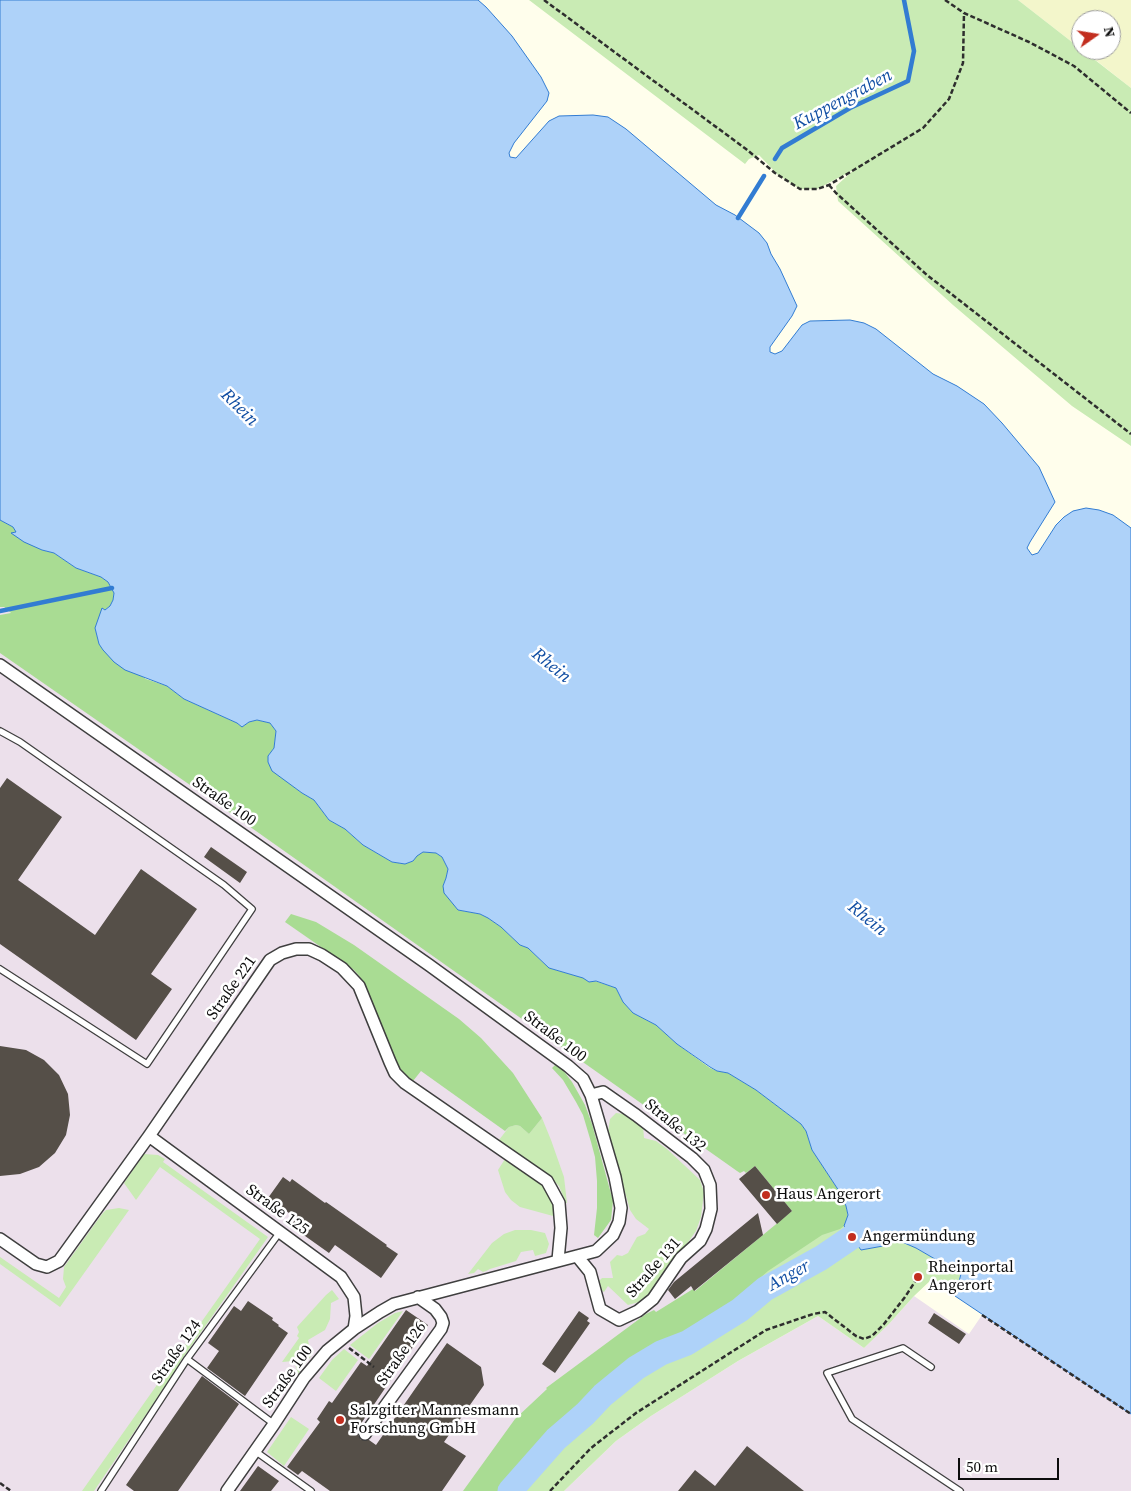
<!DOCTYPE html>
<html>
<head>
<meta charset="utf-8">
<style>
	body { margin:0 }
	#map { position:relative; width:1131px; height:1491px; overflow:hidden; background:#fffeec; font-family:"Source Serif 4",serif }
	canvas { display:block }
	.north { position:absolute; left:1071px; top:10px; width:50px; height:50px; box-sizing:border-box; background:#fff; border:1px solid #9e9e9e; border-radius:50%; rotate:77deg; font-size:14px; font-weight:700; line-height:20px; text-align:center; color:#0c0c0c }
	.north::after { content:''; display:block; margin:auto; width:18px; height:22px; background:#c22e1f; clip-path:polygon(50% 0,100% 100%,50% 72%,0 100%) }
	.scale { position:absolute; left:958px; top:1458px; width:101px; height:22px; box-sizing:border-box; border:2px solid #0c0c0c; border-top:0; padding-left:6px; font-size:15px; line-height:18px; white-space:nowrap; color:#0c0c0c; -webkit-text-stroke:4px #fff; paint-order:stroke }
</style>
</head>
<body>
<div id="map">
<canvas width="1131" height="1491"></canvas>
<div class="north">N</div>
<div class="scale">50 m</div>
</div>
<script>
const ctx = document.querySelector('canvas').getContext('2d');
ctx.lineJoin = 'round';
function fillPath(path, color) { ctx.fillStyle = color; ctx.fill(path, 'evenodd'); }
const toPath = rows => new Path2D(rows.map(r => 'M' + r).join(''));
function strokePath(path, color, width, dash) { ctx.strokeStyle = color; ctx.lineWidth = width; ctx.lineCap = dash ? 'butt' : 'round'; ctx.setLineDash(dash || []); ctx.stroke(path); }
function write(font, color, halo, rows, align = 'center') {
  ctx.font = font + ' "Source Serif 4",serif'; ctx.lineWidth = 5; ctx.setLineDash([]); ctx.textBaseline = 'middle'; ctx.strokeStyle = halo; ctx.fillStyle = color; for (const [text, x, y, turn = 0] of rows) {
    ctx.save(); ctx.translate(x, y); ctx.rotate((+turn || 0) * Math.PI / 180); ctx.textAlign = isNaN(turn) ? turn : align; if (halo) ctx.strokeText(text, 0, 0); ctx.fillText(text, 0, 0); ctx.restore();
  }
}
fillPath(toPath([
	[0,604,37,635,744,1127,826,1203,495,1491,0,1491],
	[914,1296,969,1334,982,1315,1131,1414,1131,1491,564,1491,616,1441,651,1416,738,1361,818,1316,864,1348,888,1325]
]), '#ece0eb');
fillPath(toPath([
	[1018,0,1131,0,1131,88,1083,50,1111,50,1111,20,1081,20,1081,49]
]), '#f3f6cb');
fillPath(toPath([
	[529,0,1018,0,1131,88,1131,446,1072,406,953,305,838,201,836,186,855,169,817,189,800,189,778,175,759,155,749,159,745,164],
	[616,1113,625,1114,643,1126,644,1138,656,1141,667,1149,700,1180,704,1192,701,1217,696,1231,650,1296,639,1302,628,1305,608,1286,604,1292,600,1289,598,1282,602,1278,613,1278,610,1262,617,1255,622,1256,628,1253,637,1237,645,1234,649,1229,636,1219,630,1210,608,1132,610,1119],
	[542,1118,551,1140,564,1177,567,1203,566,1203,559,1186,550,1177,499,1140,509,1127,516,1125,520,1126,529,1134],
	[144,1154,158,1155,165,1159,163,1162,268,1237,180,1362,181,1363,94,1491,82,1491,260,1239,160,1167,136,1200,124,1183],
	[505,1159,546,1188,553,1200,556,1213,553,1216,520,1207,511,1200,505,1192,498,1170],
	[826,1203,861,1250,883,1246,890,1240,895,1239,916,1248,947,1266,957,1266,961,1273,955,1296,932,1279,914,1296,888,1325,864,1348,818,1316,738,1361,651,1416,616,1441,564,1491,495,1491,550,1422],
	[119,1208,129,1210,60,1307,0,1264,0,1257,59,1298,66,1287,63,1279,64,1267,102,1214,106,1210],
	[515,1230,531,1230,545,1233,549,1244,546,1253,535,1256,533,1250,521,1252,516,1261,490,1269,486,1271,483,1272,478,1269,474,1273,468,1274,492,1243,504,1234],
	[332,1290,339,1299,331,1303,330,1319,325,1330,308,1340,311,1356,298,1374,294,1361,282,1362,299,1338,297,1336,299,1332,297,1327,326,1295],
	[403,1311,369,1359,350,1345,378,1323,395,1313],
	[344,1349,358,1360,336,1391,319,1378,332,1360],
	[291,1417,309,1429,284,1466,267,1452]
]), '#c9ebb4');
fillPath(toPath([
	[0,520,13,527,17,532,12,533,42,550,54,553,76,568,101,577,108,582,114,593,113,600,110,606,105,610,103,609,95,628,99,644,103,650,146,679,167,686,184,699,237,723,242,727,249,722,257,720,270,723,276,731,274,748,268,756,268,762,272,770,302,793,314,800,329,820,345,829,363,845,392,862,405,864,413,861,417,855,423,852,436,853,442,857,448,869,446,878,443,886,458,910,480,914,488,918,501,927,520,945,528,948,549,968,584,978,589,982,595,981,616,988,623,1002,633,1013,656,1025,677,1044,710,1068,717,1071,728,1073,756,1090,801,1124,806,1131,812,1150,839,1191,846,1206,848,1216,844,1226,840,1229,822,1235,768,1271,729,1305,679,1338,656,1347,575,1407,526,1458,500,1491,463,1491,515,1419,547,1389,546,1388,646,1314,654,1310,656,1312,693,1289,695,1291,792,1211,755,1166,746,1173,744,1171,740,1173,737,1171,239,819,0,653,0,615,11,613,4,607,0,607],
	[291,914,316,922,354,945,459,1019,481,1038,513,1073,542,1118,529,1134,520,1126,516,1125,509,1127,505,1131,421,1071,413,1081,404,1074,394,1059,369,994,360,977,354,970,285,922],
	[555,1065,563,1070,572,1082,585,1105,592,1124,613,1201,611,1220,598,1238,594,1235,597,1208,597,1181,595,1157,591,1142,583,1115,576,1102,563,1080,552,1068]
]), '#a9dc93');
const water = toPath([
	[0,0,478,0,486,7,512,36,541,77,549,93,547,101,514,143,509,153,510,157,516,158,549,121,559,116,593,115,608,117,626,129,716,205,735,215,759,233,767,243,771,254,780,269,797,306,792,316,770,347,770,352,775,354,782,351,802,325,810,321,850,320,864,323,876,329,933,374,957,386,984,404,1002,423,1039,467,1055,502,1030,542,1027,548,1032,555,1038,553,1056,525,1064,517,1073,511,1086,508,1099,510,1113,515,1131,528,1131,1414,955,1296,961,1274,957,1266,947,1266,916,1248,895,1239,890,1240,883,1246,861,1250,844,1226,848,1215,846,1206,839,1191,812,1150,806,1131,801,1124,756,1090,728,1073,717,1071,710,1067,677,1044,656,1025,633,1013,623,1002,616,988,596,981,589,982,583,978,549,968,528,948,520,945,501,927,488,918,480,914,458,910,444,893,443,886,446,878,448,869,442,857,436,853,423,852,417,856,413,861,405,864,392,862,363,845,345,829,329,820,314,800,302,793,272,771,268,762,268,756,274,748,276,731,270,723,257,720,249,722,242,727,237,723,184,699,167,686,125,670,114,662,103,650,99,644,95,628,102,608,105,610,110,606,113,600,114,593,108,582,101,577,76,568,54,553,42,550,24,542,11,533,16,532,13,527,0,520,0,0]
]);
fillPath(water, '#aed2f9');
strokePath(water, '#327cd2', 1);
strokePath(toPath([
	[775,159,782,148,850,108,908,81,914,51,904,0],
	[738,218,764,176],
	[0,611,112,588]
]), '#327cd2', 4.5);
strokePath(toPath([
	[510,1491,556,1439,585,1414,603,1395,636,1368,661,1353,687,1343,740,1310,765,1289,821,1258,852,1237,881,1222]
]), '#aed2f9', 25);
fillPath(toPath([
	[7,778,62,817,18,880,95,935,141,869,197,909,151,974,172,989,136,1040,0,944,0,788],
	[211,847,247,872,240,883,204,857],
	[0,1046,26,1050,44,1060,59,1075,68,1094,70,1115,66,1135,55,1153,39,1167,20,1174,0,1176],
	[755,1166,792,1211,777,1224,739,1179],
	[283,1177,290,1182,292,1179,325,1203,326,1202,387,1245,386,1246,398,1254,381,1278,335,1245,329,1253,291,1226,296,1218,268,1198],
	[758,1213,763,1235,694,1291,691,1286,675,1299,668,1290,674,1282],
	[248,1301,273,1318,272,1320,279,1325,278,1326,288,1333,245,1396,207,1368,219,1351,208,1343,234,1306,241,1311],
	[406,1310,428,1325,356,1431,361,1440,369,1440,376,1445,447,1343,481,1367,484,1385,444,1442,466,1456,442,1491,330,1491,302,1471,298,1475,287,1467,320,1422,317,1419,329,1401,332,1403,361,1362,367,1366],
	[579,1311,589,1318,587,1321,590,1323,555,1373,542,1364],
	[934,1313,966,1334,959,1344,928,1323],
	[202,1376,239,1404,178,1491,134,1491,126,1485],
	[747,1446,804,1491,678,1491,695,1470,715,1486],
	[258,1466,279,1481,271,1491,240,1491]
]), '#554f48');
const lane = toPath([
	[0,731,20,742,224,885,252,909,147,1064,0,969],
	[187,1359,274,1424],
	[931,1367,903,1348,827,1373,852,1419,960,1491],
	[255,1451,311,1491],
	[101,1491,187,1359,280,1232]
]);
const street = toPath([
	[0,665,429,965,568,1066,583,1079,591,1095,615,1177,621,1208,619,1222,613,1235,596,1251,394,1304,380,1312,354,1329,327,1351,304,1378,274,1424,227,1491],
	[149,1136,341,1277,354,1297,356,1316,354,1329],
	[0,1239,36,1264,47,1267,59,1261,149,1136,270,960,282,953,296,949,309,949,322,955,342,968,359,986,390,1062,395,1073,405,1083,547,1181,559,1203,561,1228,558,1260],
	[577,1256,590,1272,600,1309,619,1320,638,1311,653,1299,681,1258,700,1241,706,1229,711,1209,710,1185,704,1170,692,1158,636,1115,603,1092,591,1095],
	[365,1434,441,1329,443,1323,441,1317,435,1309,418,1297]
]);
strokePath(lane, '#3f3f3f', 8);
strokePath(street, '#3f3f3f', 14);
strokePath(toPath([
	[544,0,746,149,775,173,800,189,817,189,829,185,923,128,949,99,963,63,964,13],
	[945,0,964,13,1029,42,1074,66,1131,113],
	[829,185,836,193,927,275,1131,434],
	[982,1315,1131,1414],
	[349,1348,374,1367],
	[0,1483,11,1491],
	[550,1491,591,1448,636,1413,766,1330,813,1314,825,1312,856,1336,864,1339,872,1336,884,1324,905,1297,918,1277]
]), '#2e2e2e', 2.5, [5, 2.5]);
strokePath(lane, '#fff', 5.5);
strokePath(street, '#fff', 11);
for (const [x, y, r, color] of [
	[766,1195,5,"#c22e1f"],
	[852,1237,5,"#c22e1f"],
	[918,1277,5,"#c22e1f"],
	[340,1420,5,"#c22e1f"]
]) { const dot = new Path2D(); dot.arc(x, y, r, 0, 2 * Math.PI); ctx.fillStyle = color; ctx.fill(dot); strokePath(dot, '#fff', 2); }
write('16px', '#0c0c0c', '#fff', [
	["Straße 100",224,802,35],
	["Straße 221",232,988,-55],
	["Straße 100",555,1037,37],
	["Straße 132",675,1126,39],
	["Straße 125",277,1210,36],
	["Straße 131",654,1268,-49],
	["Straße 124",177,1352,-55],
	["Straße 126",402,1354,-55],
	["Straße 100",288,1377,-54]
]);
write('16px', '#0c0c0c', '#fff', [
	["Haus Angerort",776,1195],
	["Angermündung",862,1237],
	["Rheinportal",928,1268],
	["Angerort",928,1286],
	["Salzgitter Mannesmann",350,1411],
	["Forschung GmbH",350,1429]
], 'left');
write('italic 18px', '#114ea3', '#fff', [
	["Kuppengraben",843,100,-28],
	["Rhein",239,408,45],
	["Rhein",551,666,39],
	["Rhein",867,919,39],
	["Anger",789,1276,-29]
]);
</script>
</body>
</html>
